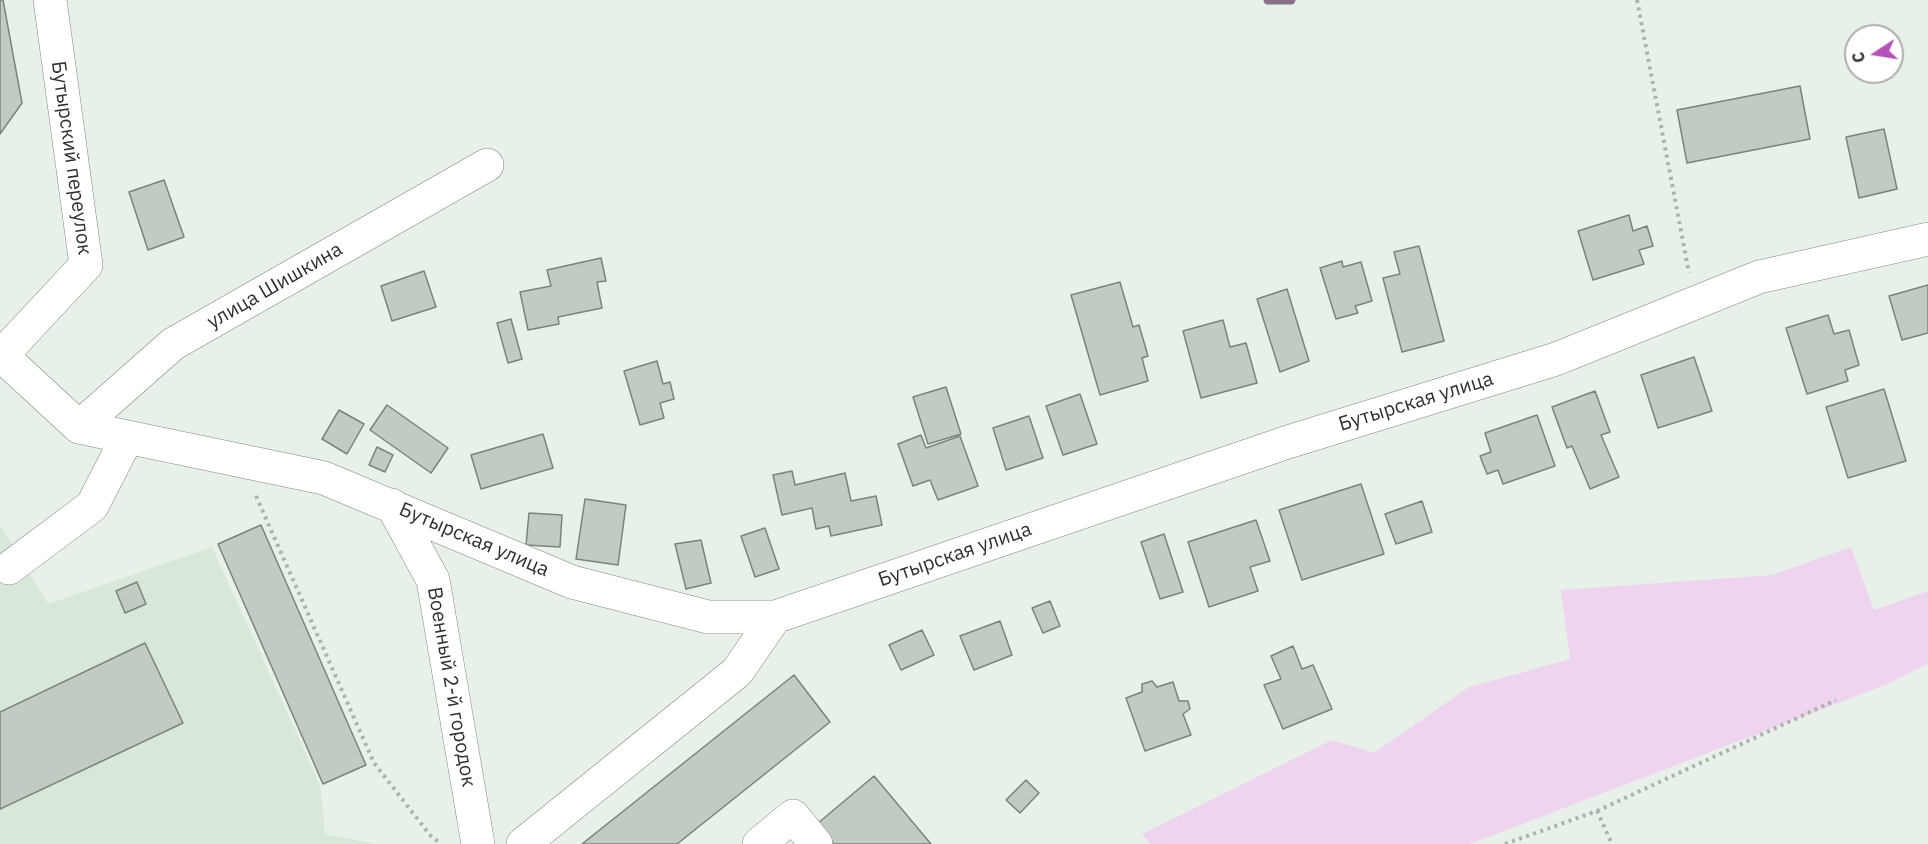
<!DOCTYPE html>
<html>
<head>
<meta charset="utf-8">
<style>
	body { margin:0 }
	#map { position:relative; width:1928px; height:844px; overflow:hidden; background:#e7f1e7; font-family:"IBM Plex Sans",sans-serif }
	canvas { display:block }
	.north { position:absolute; left:1844px; top:24px; width:60px; height:60px; box-sizing:border-box; background:#fff; border:2px solid #abadab; border-radius:50%; rotate:258deg; font-size:16px; font-weight:700; line-height:24px; text-align:center; color:#2e322e }
	.north::after { content:''; display:block; margin:auto; width:21px; height:27px; background:#b451b8; clip-path:polygon(50% 0,100% 100%,50% 72%,0 100%) }
</style>
</head>
<body>
<div id="map">
<canvas width="1928" height="844"></canvas>
<div class="north">С</div>
</div>
<script>
const ctx = document.querySelector('canvas').getContext('2d');
ctx.lineJoin = 'round';
function fillPath(path, color) { ctx.fillStyle = color; ctx.fill(path, 'evenodd'); }
const toPath = rows => new Path2D(rows.map(r => 'M' + r).join(''));
function strokePath(path, color, width, dash) { ctx.strokeStyle = color; ctx.lineWidth = width; ctx.lineCap = dash ? 'butt' : 'round'; ctx.setLineDash(dash || []); ctx.stroke(path); }
function write(font, color, halo, rows, align = 'center') {
  ctx.font = font + ' "IBM Plex Sans",sans-serif'; ctx.lineWidth = 4.5; ctx.setLineDash([]); ctx.textBaseline = 'middle'; ctx.strokeStyle = halo; ctx.fillStyle = color; for (const [text, x, y, turn = 0] of rows) {
    ctx.save(); ctx.translate(x, y); ctx.rotate((+turn || 0) * Math.PI / 180); ctx.textAlign = isNaN(turn) ? turn : align; if (halo) ctx.strokeText(text, 0, 0); ctx.fillText(text, 0, 0); ctx.restore();
  }
}
fillPath(toPath([
	[0,525,48,604,212,547,320,785,325,834,375,844,0,844]
]), '#d8e8d8');
fillPath(toPath([
	[1851,547,1874,610,1928,591,1928,664,1885,685,1470,844,1151,844,1142,834,1332,740,1374,753,1469,687,1570,659,1561,590,1772,575]
]), '#efd4ef');
strokePath(toPath([
	[1268,0,1291,0]
]), '#877287', 9);
const building = toPath([
	[0,0,3,0,22,103,0,134,0,0],
	[1800,86,1810,139,1687,163,1677,110,1800,86],
	[1884,129,1897,189,1859,198,1846,137,1884,129],
	[164,180,184,237,148,250,129,192,164,180],
	[1629,215,1633,231,1647,226,1653,246,1639,250,1644,264,1593,280,1578,231,1629,215],
	[1419,246,1444,341,1402,352,1383,278,1400,274,1394,252,1419,246],
	[601,258,606,281,597,282,602,308,558,317,559,324,528,330,520,292,551,286,547,270,601,258],
	[1342,261,1343,267,1361,262,1372,301,1355,306,1358,313,1336,319,1320,268,1342,261],
	[424,271,436,307,392,321,381,286,424,271],
	[1120,282,1133,327,1139,325,1148,356,1142,358,1148,381,1100,395,1071,295,1120,282],
	[1928,285,1928,333,1902,340,1889,296,1928,285],
	[1287,289,1309,361,1280,372,1257,299,1287,289],
	[1828,315,1834,334,1849,330,1859,365,1845,370,1848,381,1807,394,1786,328,1828,315],
	[511,319,522,359,508,363,497,323,511,319],
	[1223,320,1230,347,1246,343,1257,383,1201,398,1183,331,1223,320],
	[1694,357,1712,411,1658,428,1641,375,1694,357],
	[657,361,663,384,670,382,674,399,660,403,664,418,640,425,624,371,657,361],
	[946,387,961,434,928,444,913,397,946,387],
	[1884,389,1906,461,1848,478,1826,407,1884,389],
	[1595,391,1610,432,1601,435,1619,477,1590,489,1572,446,1567,448,1552,407,1595,391],
	[1080,394,1097,444,1063,455,1046,406,1080,394],
	[387,405,448,448,431,473,370,430,387,405],
	[339,410,364,424,347,454,322,439,339,410],
	[1537,415,1555,466,1503,484,1498,470,1487,474,1480,456,1491,452,1485,433,1537,415],
	[1029,416,1043,458,1006,470,993,428,1029,416],
	[543,434,553,468,481,489,471,455,543,434],
	[921,435,926,448,960,436,978,486,938,500,930,480,913,486,898,444,921,435],
	[377,447,393,455,385,472,369,465,377,447],
	[792,471,795,485,845,473,851,501,876,496,882,525,831,536,829,526,816,529,812,508,782,515,773,475,792,471],
	[1361,484,1384,554,1302,580,1279,510,1361,484],
	[585,499,626,505,618,565,576,559,585,499],
	[1422,501,1432,532,1396,544,1385,514,1422,501],
	[529,513,562,515,560,547,526,545,529,513],
	[1256,520,1270,561,1250,567,1258,591,1209,607,1188,542,1256,520],
	[261,525,366,765,323,784,218,544,261,525],
	[765,528,779,569,755,577,741,536,765,528],
	[1164,534,1183,592,1160,599,1141,542,1164,534],
	[701,540,711,583,686,589,675,544,701,540],
	[137,582,146,604,125,613,116,591,137,582],
	[1050,601,1060,626,1043,633,1032,608,1050,601],
	[1000,621,1012,655,974,670,960,636,1000,621],
	[922,630,934,655,901,670,889,645,922,630],
	[145,643,183,723,0,809,0,712,145,643],
	[1293,646,1302,669,1313,665,1332,709,1283,729,1264,685,1281,679,1271,656,1293,646],
	[794,675,830,722,677,844,582,844,794,675],
	[1152,681,1157,687,1173,682,1179,701,1188,701,1190,709,1183,714,1191,735,1145,751,1126,698,1142,692,1142,684,1152,681],
	[874,776,931,844,834,844,817,824,874,776],
	[1026,780,1039,793,1020,813,1006,800,1026,780]
]);
fillPath(building, '#c1cbc1');
strokePath(building, '#7b847b', 1.5);
const minor = toPath([
	[0,354,79,427,324,478,572,582,708,617,775,617,1288,442,1556,359,1759,277,1928,239],
	[1,356,86,265,50,0],
	[79,427,173,344,487,165],
	[392,505,433,580,478,844],
	[9,568,92,506,127,438],
	[523,844,737,672,775,617],
	[759,844,793,816,816,844]
]);
strokePath(minor, '#7f887f', 34);
strokePath(toPath([
	[1637,0,1689,273],
	[256,496,374,763,430,835,441,844],
	[1597,811,1836,700],
	[1505,844,1597,811,1612,844]
]), '#aab2aa', 4, [3, 4.5]);
strokePath(minor, '#fff', 33);
write('20px', '#2e322e', '#fff', [
	["Бутырский переулок",71,158,82],
	["улица Шишкина",275,286,-30],
	["Бутырская улица",1416,402,-17],
	["Бутырская улица",474,540,23],
	["Бутырская улица",955,555,-19],
	["Военный 2-й городок",451,687,80]
]);
</script>
</body>
</html>
